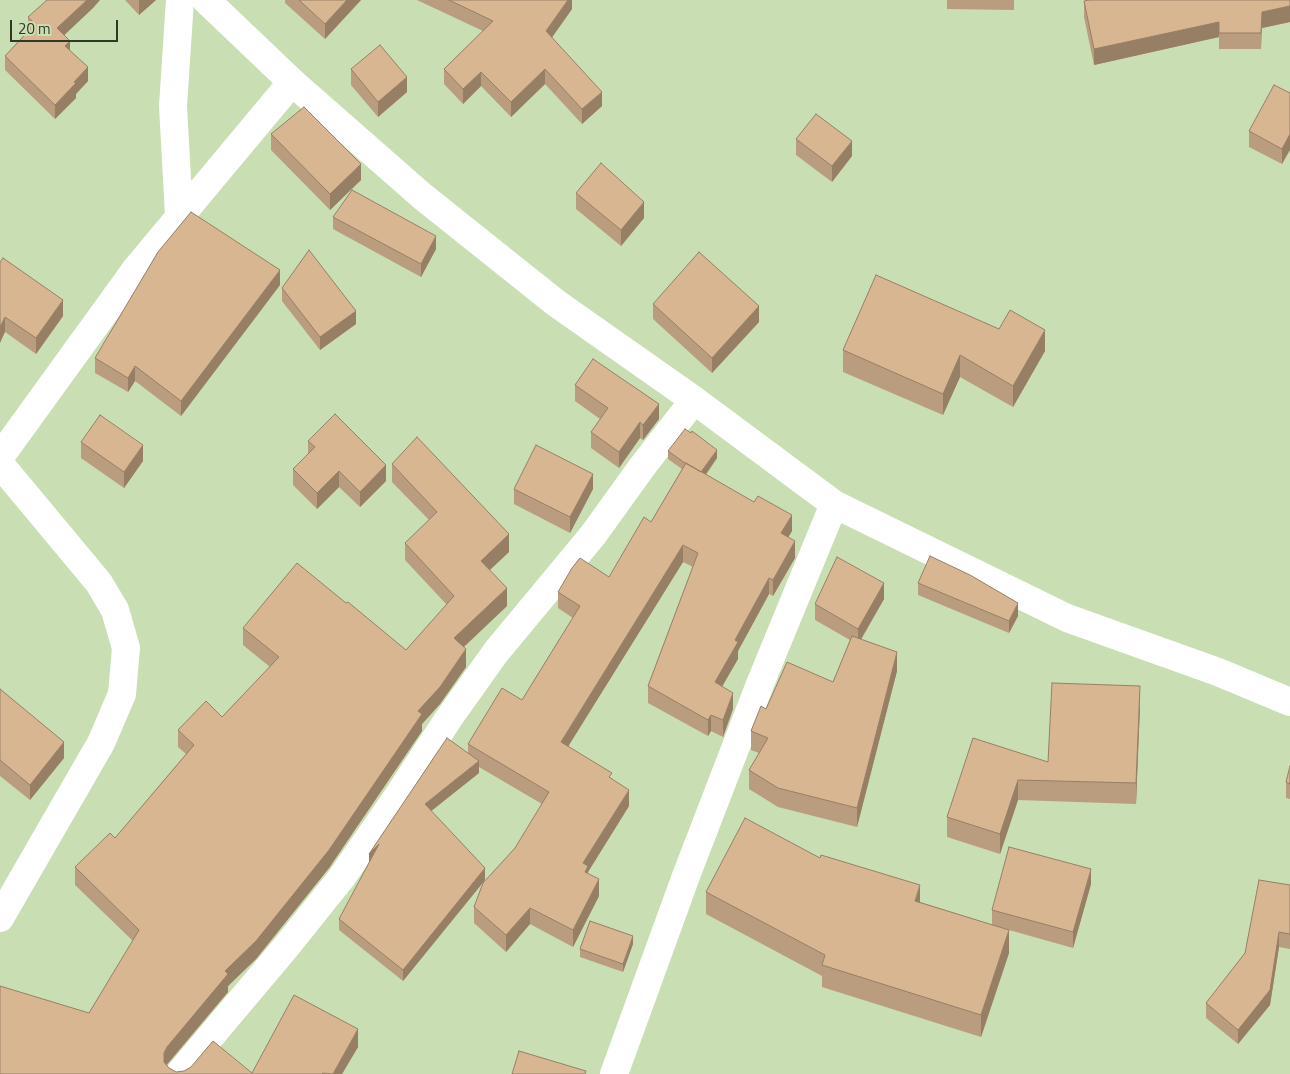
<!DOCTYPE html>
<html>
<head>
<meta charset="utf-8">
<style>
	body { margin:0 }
	#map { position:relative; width:1290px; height:1074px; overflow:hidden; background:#c9deb3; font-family:"Titillium Web",sans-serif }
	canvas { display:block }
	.scale { position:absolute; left:10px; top:20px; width:108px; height:22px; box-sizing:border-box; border:2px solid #303928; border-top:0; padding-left:6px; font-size:15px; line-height:18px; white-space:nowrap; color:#303928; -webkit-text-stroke:4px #c9deb3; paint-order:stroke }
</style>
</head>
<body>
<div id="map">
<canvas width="1290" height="1074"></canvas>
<div class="scale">20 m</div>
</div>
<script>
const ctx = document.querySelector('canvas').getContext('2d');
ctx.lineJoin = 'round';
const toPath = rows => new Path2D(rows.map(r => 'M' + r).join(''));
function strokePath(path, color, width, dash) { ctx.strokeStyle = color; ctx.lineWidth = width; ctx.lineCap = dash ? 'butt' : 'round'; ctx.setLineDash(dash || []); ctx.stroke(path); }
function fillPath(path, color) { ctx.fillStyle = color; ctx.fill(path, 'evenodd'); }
strokePath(toPath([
	[206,0,292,82,422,196,556,303,694,400,834,504,1067,618,1218,672,1290,702],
	[179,215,173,106,180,0],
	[0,457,136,269,292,82],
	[0,464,99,583,115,610,126,648,122,694,101,743,0,918],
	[179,1074,286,947,342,877,398,796,449,718,496,652,593,535,642,467,694,400],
	[614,1074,686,876,760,684,834,504]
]), '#fff', 28);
fillPath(toPath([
	[125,0,156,0,139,15],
	[285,0,361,0,325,39,285,3],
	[417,0,572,0,572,9,552,37,602,106,582,124,545,84,511,117,481,86,463,104,444,84,444,69,483,31],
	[947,0,1014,0,1014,10,947,9],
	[1290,0,1290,22,1262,28,1261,49,1219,49,1219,37,1094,65,1084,17,1084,1],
	[94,7,64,35,70,50,88,81,76,94,76,98,55,119,5,70,5,56,28,31,28,17],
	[351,69,407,92,378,117,351,85],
	[1290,93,1282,164,1249,147,1249,131],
	[271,134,361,180,330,210,271,150],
	[796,139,852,156,832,182,796,155],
	[576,193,644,218,621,246,576,209],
	[333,217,436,249,421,277,333,229],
	[0,262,63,316,36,354,5,332],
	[280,285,181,416,135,381,128,392,95,373,95,358],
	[282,288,356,324,320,350,282,301],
	[653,304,759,322,712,373,653,319],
	[843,350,1045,351,1013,407,960,377,943,415,843,372],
	[575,385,659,419,643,440,640,438,619,468,591,448,591,432,600,419,575,401],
	[308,441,386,481,360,507,339,487,317,509,293,485,293,469,308,454],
	[81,442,143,461,124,488,81,458],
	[668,451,717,458,706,475,792,531,788,537,795,558,773,596,769,594,738,651,738,659,722,686,733,709,723,737,711,731,708,736,648,703,648,686,693,567,683,562,568,746,612,779,629,806,588,872,588,874,599,896,573,947,530,924,506,952,474,923,474,907,515,848,542,804,479,767,479,773,431,811,485,880,403,981,339,930,339,919,468,754,468,744,522,700,573,618,558,608,558,592,609,577,651,522,682,469,668,459],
	[392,464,509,552,490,570,507,606,464,647,466,667,440,704,422,724,422,731,329,868,256,959,228,986,228,992,167,1065,169,1068,176,1072,252,1073,358,1047,342,1074,0,1074,89,1013,133,941,75,885,75,867,115,838,186,754,178,747,178,730,222,717,270,667,243,645,243,628,346,603,406,650,447,605,405,560,405,543,429,520,392,482],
	[514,489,593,489,570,533,514,504],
	[918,583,1018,616,1009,633,918,595],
	[884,599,861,640,897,671,857,827,778,807,749,789,749,770,759,753,751,750,751,731,766,709,833,682,850,640,815,620,815,604],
	[0,689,64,758,30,800,0,776],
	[1140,706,1136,804,1018,800,1000,854,947,837,947,817,1048,762],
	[1290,766,1290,799,1286,798,1286,782],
	[820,858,920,902,992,925,992,910,1091,884,1073,948,1009,930,1009,953,981,1037,822,987,822,976,706,914,706,892],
	[1290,885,1290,949,1279,947,1270,1005,1238,1044,1206,1018,1206,1003,1245,953],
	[633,944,623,972,580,957,580,949]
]), '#ba9d7e');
fillPath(toPath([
	[87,0,100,0,94,7,57,42,57,28],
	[140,0,156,0,139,15,139,1],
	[347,0,361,0,325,39,325,24],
	[568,0,572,0,572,9,546,46,546,31],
	[1290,6,1290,22,1262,28,1261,49,1262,12],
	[1219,22,1219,37,1094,65,1094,49],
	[70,41,70,56,65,46],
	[88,67,88,81,76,94,76,98,55,119,55,105,74,82],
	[545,69,545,84,511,117,511,102],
	[481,72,481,86,463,104,463,89],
	[407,77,407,92,378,117,378,102],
	[602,92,602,106,582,124,582,109],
	[1290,134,1290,150,1282,164,1282,149],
	[852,141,852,156,832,182,832,166],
	[361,164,361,180,330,210,330,194],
	[644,202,644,218,621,246,621,230],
	[436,236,436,249,421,277,421,264],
	[280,270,280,285,181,416,181,401],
	[63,300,63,316,36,354,36,338],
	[759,306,759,322,712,373,712,358],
	[356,311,356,324,320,350,320,337],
	[5,317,5,332,0,343,0,327],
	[1045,330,1045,351,1013,407,1013,386],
	[960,355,960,377,943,415,943,394],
	[135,366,135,381,128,392,128,378],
	[659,404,659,419,643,440,643,425],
	[640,422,640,438,619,468,619,452],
	[143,445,143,461,124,488,124,472],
	[717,450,717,458,700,482,700,474],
	[386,465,386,481,360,507,360,492],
	[339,471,339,487,317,509,317,493],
	[593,474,593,489,570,533,570,517],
	[792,515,792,531,781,550,781,533],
	[509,534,509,552,481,578,481,561],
	[795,541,795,558,773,596,773,580],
	[683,545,683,562,561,758,561,742],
	[769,578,769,594,738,651,738,659,715,699,715,682,735,640],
	[884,583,884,599,858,644,858,629],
	[507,588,507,606,454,656,454,638],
	[1018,603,1018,616,1009,633,1009,621],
	[466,649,466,667,440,704,422,724,422,731,329,868,256,959,228,986,228,992,167,1064,164,1071,164,1053,167,1047,225,971,418,711],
	[897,652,897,671,857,827,857,808],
	[1140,686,1140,706,1136,804,1136,783],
	[733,693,733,709,723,737,723,720],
	[711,715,711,731,708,736,708,720],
	[64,742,64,758,30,800,30,785],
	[479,761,479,773,425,816,425,804],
	[1018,780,1018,800,1000,854,1000,834],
	[629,790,629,806,588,872,588,882,585,888,583,863],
	[379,844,369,866,369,854],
	[485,868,485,880,403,981,403,970],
	[1091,869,1091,884,1073,948,1073,932],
	[599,879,599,896,573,947,573,930],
	[920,885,920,908,915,901],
	[530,908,530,924,506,952,506,935],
	[1009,930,1009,953,981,1037,981,1015],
	[1279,932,1279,947,1270,1005,1238,1044,1238,1030],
	[633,936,633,944,623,972,623,964],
	[358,1029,358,1047,342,1074,333,1074]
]), '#977f66');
const building = toPath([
	[47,0,87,0,57,28,70,41,65,46,88,67,74,82,76,83,55,105,5,56,35,24,28,17,47,0],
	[299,0,347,0,325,24,299,0],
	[449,0,568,0,546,31,602,92,582,109,545,69,511,102,481,72,463,89,444,69,493,21,449,0],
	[1089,0,1290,0,1290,6,1262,12,1261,33,1219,33,1219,22,1094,49,1084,1,1089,0],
	[380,45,407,77,378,102,351,69,380,45],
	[1274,85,1290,93,1290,134,1282,149,1249,131,1274,85],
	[304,107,361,164,330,194,271,134,304,107],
	[816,114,852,141,832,166,796,139,816,114],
	[601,163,644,202,621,230,576,193,601,163],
	[352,190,436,236,421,264,333,217,352,190],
	[191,212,280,270,181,401,135,366,128,378,95,358,158,252,191,212],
	[309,250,356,311,320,337,282,288,309,250],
	[699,252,759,306,712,358,653,304,699,252],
	[3,258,63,300,36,338,5,317,0,327,0,262,3,258],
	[876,275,999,329,1010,310,1045,330,1013,386,960,355,943,394,843,350,876,275],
	[593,359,659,404,643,425,640,422,619,452,591,432,608,408,575,385,593,359],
	[335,414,386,465,360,492,339,471,317,493,293,469,315,447,308,441,335,414],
	[100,415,143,445,124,472,81,442,100,415],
	[685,429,691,433,692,431,717,450,701,472,685,463,668,451,685,429],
	[417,437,509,534,481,561,507,588,454,638,466,649,440,687,418,711,422,714,329,850,256,941,225,971,228,974,167,1047,164,1053,164,1062,169,1068,176,1072,184,1071,191,1067,213,1041,252,1073,294,995,358,1029,333,1074,323,1073,322,1074,0,1074,0,986,89,1013,139,930,75,867,110,833,115,838,194,745,178,730,206,701,222,717,279,657,243,628,297,563,346,603,348,602,406,650,454,596,405,543,437,512,392,464,417,437],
	[536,445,593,474,570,517,514,489,536,445],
	[686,463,754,502,758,496,792,515,781,533,795,541,773,580,769,578,735,640,738,642,715,682,733,693,723,720,711,715,708,720,648,686,698,553,683,545,561,742,612,773,609,777,629,790,583,863,588,866,585,872,599,879,573,930,530,908,506,935,474,907,483,883,515,848,549,792,468,744,502,688,522,700,580,606,558,592,572,568,580,558,609,577,644,517,651,522,686,463],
	[930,556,970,575,1018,603,1009,621,918,583,930,556],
	[837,557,884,583,858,629,815,604,837,557],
	[852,636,897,652,857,808,778,788,749,770,768,738,751,731,761,706,766,709,787,662,833,682,852,636],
	[1052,683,1140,686,1136,783,1018,780,1000,834,947,817,973,738,1048,762,1052,683],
	[0,689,64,742,30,785,0,760,0,689],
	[447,738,479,761,425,804,485,868,403,970,339,919,379,844,369,854,447,738],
	[1290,766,1290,784,1286,782,1290,766],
	[745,818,820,858,821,855,920,885,915,901,1009,930,981,1015,822,965,825,955,706,892,745,818],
	[1009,847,1091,869,1073,932,992,910,1009,847],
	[1259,880,1290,885,1290,934,1279,932,1270,990,1238,1030,1206,1003,1245,953,1259,880],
	[590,921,633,936,623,964,580,949,590,921],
	[519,1051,586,1071,585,1074,512,1074,519,1051]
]);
fillPath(building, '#d8b692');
strokePath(building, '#977f66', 1);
</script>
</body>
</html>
